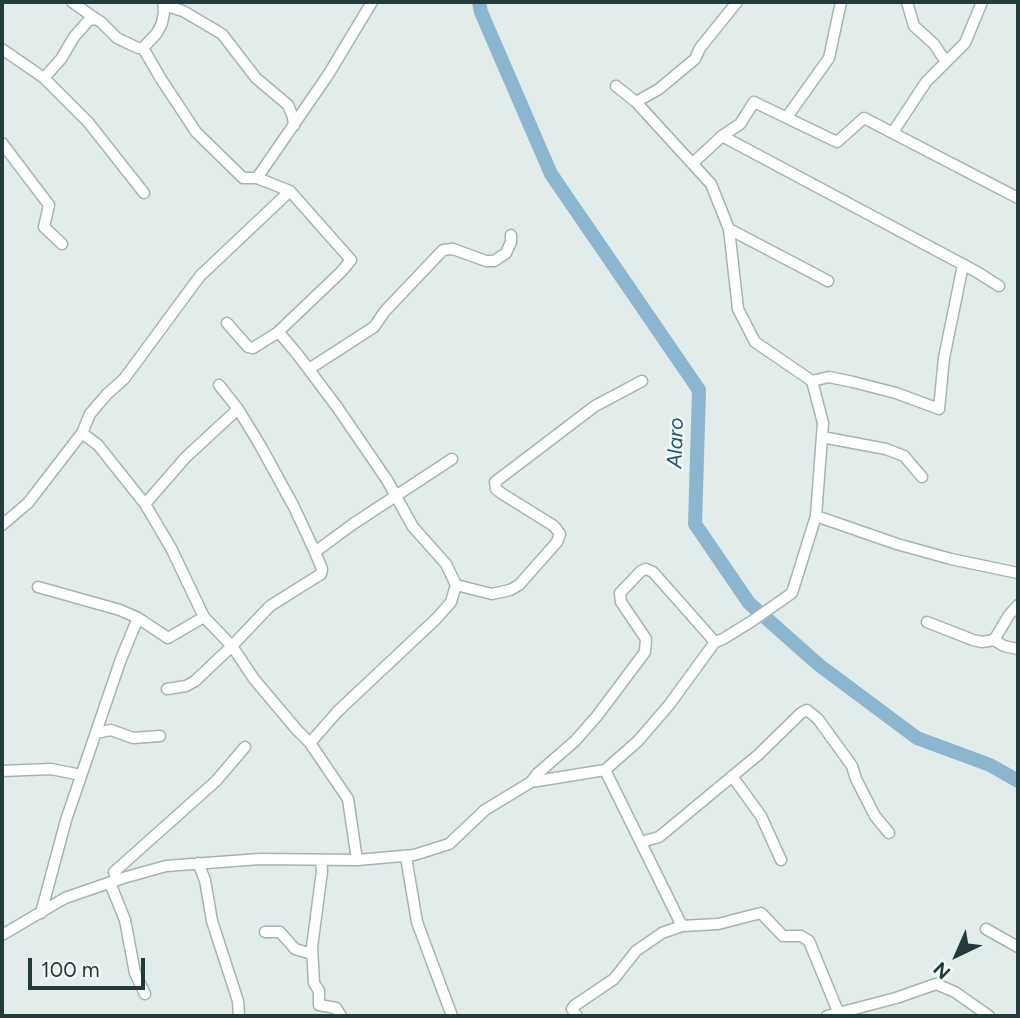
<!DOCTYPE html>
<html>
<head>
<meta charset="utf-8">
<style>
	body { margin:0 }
	#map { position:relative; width:1020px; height:1018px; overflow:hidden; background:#e2ecea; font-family:Figtree,sans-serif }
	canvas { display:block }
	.frame { position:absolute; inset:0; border:4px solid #233c3b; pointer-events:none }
	.north { position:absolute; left:922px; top:920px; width:70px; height:70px; -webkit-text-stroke:5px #f3f8f7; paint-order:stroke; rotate:224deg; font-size:19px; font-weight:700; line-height:28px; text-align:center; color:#233c3b }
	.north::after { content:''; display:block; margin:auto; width:24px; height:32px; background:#233c3b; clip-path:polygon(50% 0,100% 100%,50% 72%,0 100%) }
	.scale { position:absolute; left:28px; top:958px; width:117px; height:32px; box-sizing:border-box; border:4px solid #233c3b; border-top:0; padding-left:9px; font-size:21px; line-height:24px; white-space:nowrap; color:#233c3b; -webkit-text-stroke:5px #f3f8f7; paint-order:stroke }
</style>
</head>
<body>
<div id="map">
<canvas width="1020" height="1018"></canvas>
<div class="frame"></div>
<div class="north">N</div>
<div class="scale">100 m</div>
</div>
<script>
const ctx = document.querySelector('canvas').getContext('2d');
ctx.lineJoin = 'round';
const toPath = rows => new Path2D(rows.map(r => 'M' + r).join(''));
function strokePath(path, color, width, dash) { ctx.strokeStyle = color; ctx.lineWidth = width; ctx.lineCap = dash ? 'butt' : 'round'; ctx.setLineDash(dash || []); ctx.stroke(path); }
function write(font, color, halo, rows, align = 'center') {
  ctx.font = font + ' Figtree,sans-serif'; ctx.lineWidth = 5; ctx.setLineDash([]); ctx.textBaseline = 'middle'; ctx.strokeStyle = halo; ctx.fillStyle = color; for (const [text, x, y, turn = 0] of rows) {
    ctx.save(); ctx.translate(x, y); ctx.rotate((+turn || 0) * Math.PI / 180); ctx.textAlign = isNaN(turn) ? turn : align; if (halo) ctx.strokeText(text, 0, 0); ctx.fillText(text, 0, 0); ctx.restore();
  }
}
strokePath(toPath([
	[479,2,481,12,551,174,699,390,695,524,749,603,819,665,917,738,990,765,1018,781]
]), '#8cb6cf', 14);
const street = toPath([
	[72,2,96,19],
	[907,2,914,26,934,44,946,62],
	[164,5,183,11,222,34,256,78,288,105,293,117,294,126],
	[143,48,161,79,196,132,243,178,257,178,290,191,351,260,341,272,277,333,253,348,248,347,227,323],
	[143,48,157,33,162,23,164,12,163,2],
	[2,49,44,78,61,59,74,37,89,20,96,19,101,22,117,38,138,48,143,48],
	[44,78,88,122,144,193],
	[616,86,636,102,711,184,729,229,738,309,755,342,812,381,829,377,853,382,896,393,939,409,944,358,963,265],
	[636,102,659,89,695,59,700,48,737,2],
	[787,117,829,58,841,2],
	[893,132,926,82,965,43,982,2],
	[722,136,977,272,999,286],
	[2,143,49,205,44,227,62,244],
	[693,163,722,136,740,124,754,102,837,142,864,118,1018,198],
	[257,178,328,75,372,2],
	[729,229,828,281],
	[277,333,282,336,298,355,337,407,387,480,413,527,446,564,456,585,451,602,436,619,338,711,310,743,348,799,357,860],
	[309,369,374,327,385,311,443,250,453,249,486,261,494,261,506,253,511,242,511,235],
	[812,381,823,423,816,516],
	[219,385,238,409,260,445,294,507,315,552,353,524,452,459],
	[82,433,98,445,145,504,171,548,204,617],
	[822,437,886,449,904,456,922,477],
	[145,504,186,457,238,409],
	[2,525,28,503,82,433,90,414,107,394,124,379,200,276,290,191],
	[456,585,492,594,510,590,519,585,557,542,560,534,554,526,501,493,496,489,495,482,595,406,642,381],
	[38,587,120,610,138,618,168,638,204,617,232,646,254,679,297,730,310,743],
	[927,622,973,640,982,642,994,640,1004,646,1018,649],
	[994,640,1009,615,1018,605],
	[167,689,186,686,195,681,232,646,270,606,321,574,322,569,315,552],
	[96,733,111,730,133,738,160,736],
	[605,770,682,926,718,924,761,913,783,936,801,936,809,941,839,1014],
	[2,771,51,769,81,775],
	[732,776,761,816,781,860],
	[531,782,537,774,575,741,597,716,645,652,646,639,621,602,620,593,641,571,646,569,653,572,715,642],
	[641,842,659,837,758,755,801,713,807,710,818,719,852,766,856,779,875,816,889,833],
	[406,857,417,922,452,1016],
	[321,860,322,871,312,947,314,983,319,991,319,1005,336,1008,341,1016],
	[198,863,205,880,212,921,238,1001,239,1016],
	[117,880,114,872,216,781,245,747],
	[110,883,125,920,135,973,145,994],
	[41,913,66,820,121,659,138,618],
	[986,929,1018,947],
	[265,932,280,932,295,949,312,954],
	[2,935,65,898,123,878,166,866,260,859,357,860,414,855,449,844,485,810,531,782,605,770,638,741,669,705,715,642,723,639,752,621,792,593,816,516,897,544,951,559,1018,573],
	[577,1016,572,1009,574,1006,614,979,636,951,662,933,682,926],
	[827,1016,896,998,936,984,955,992,989,1016]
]);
strokePath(street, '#a5b4b2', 13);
strokePath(street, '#fff', 10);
write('italic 21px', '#1f5477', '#f3f8f7', [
	["Alaro",676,443,-88]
]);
</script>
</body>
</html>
